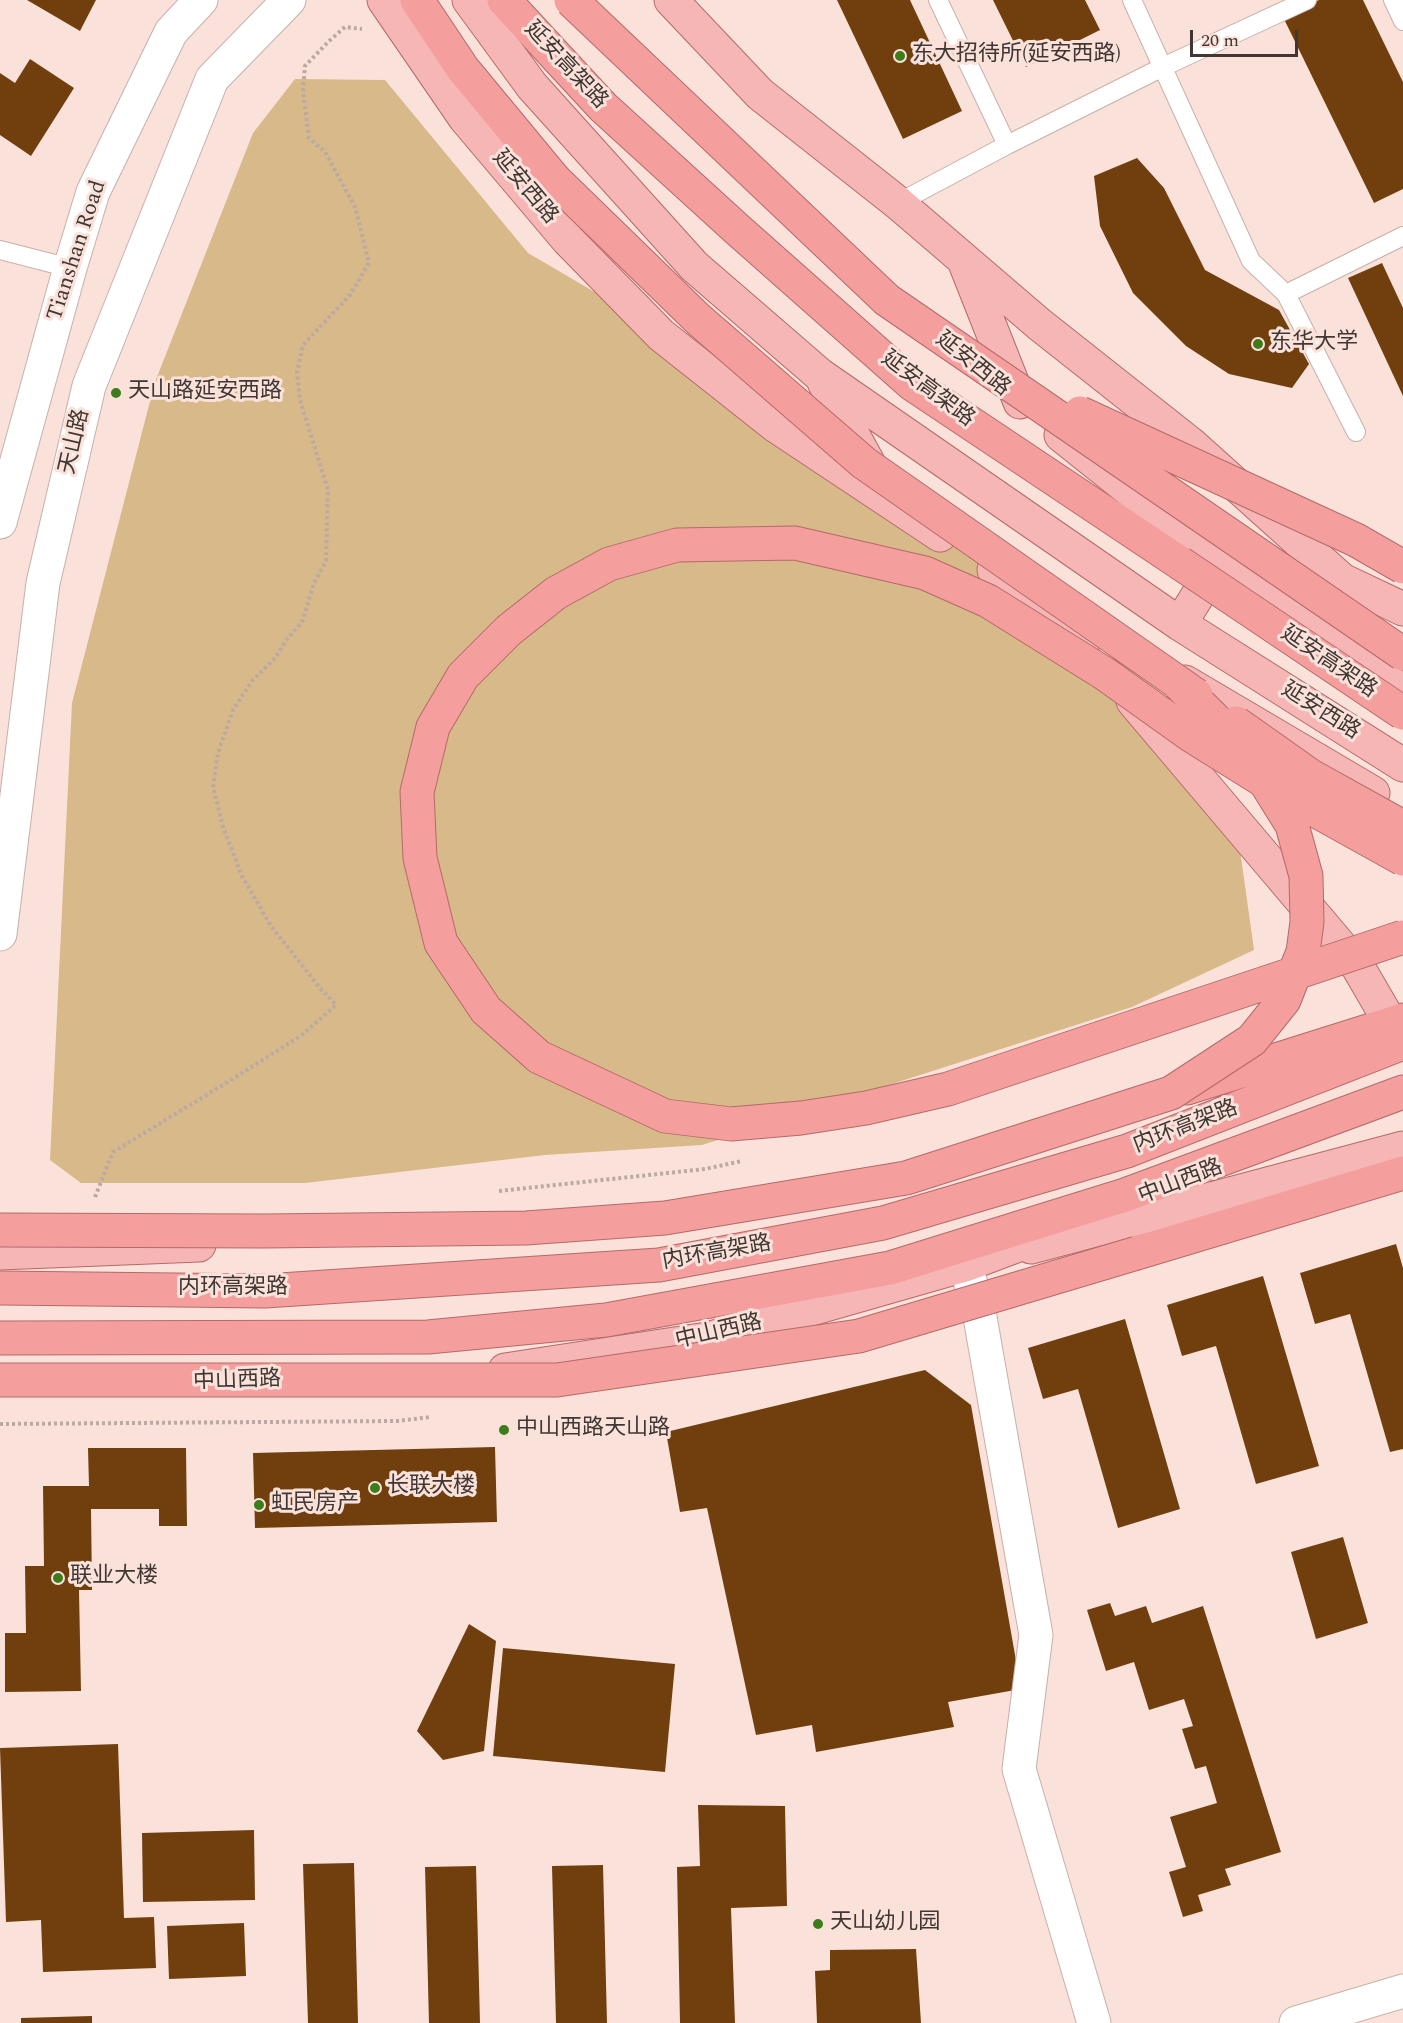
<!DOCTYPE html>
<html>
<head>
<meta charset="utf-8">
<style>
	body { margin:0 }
	#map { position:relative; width:1403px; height:2023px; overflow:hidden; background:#fae2da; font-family:Spectral,serif }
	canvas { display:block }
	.scale { position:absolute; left:1190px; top:30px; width:108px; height:27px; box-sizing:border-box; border:3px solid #403734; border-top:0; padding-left:8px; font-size:18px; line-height:21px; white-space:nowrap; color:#403734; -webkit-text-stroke:4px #fae2da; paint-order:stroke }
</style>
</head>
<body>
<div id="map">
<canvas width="1403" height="2023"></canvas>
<div class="scale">20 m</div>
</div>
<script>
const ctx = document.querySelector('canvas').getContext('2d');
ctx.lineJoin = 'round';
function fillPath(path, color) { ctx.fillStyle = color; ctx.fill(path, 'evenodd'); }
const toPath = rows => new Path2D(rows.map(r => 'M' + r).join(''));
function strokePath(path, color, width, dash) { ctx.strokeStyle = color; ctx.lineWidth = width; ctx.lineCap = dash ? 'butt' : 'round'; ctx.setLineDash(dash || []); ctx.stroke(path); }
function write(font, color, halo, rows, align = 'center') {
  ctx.font = font + ' Spectral,"Noto Sans SC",serif'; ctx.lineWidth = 6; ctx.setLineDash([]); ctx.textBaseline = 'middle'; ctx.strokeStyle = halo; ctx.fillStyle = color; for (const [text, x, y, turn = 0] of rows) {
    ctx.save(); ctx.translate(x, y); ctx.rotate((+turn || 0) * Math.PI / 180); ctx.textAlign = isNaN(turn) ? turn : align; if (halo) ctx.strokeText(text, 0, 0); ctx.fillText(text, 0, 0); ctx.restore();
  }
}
fillPath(toPath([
	[295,79,385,80,528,253,931,489,1232,793,1254,950,1132,1007,702,1145,545,1155,305,1183,81,1183,50,1160,72,703,155,382,253,133]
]), '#d8b989');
fillPath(toPath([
	[27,0,96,0,80,31],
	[837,0,910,0,962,111,903,139],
	[993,0,1085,0,1100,30,1026,67],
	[1319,0,1363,0,1403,82,1403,189,1374,203,1283,17],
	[30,59,74,88,31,156,0,135,0,73,15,83],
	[1137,158,1164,188,1205,270,1279,310,1309,364,1292,388,1229,374,1186,346,1133,293,1100,226,1094,176],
	[1382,263,1403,308,1403,396,1348,278],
	[1396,1244,1403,1268,1403,1449,1390,1452,1350,1314,1315,1324,1300,1273],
	[1263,1276,1319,1466,1256,1484,1216,1346,1182,1356,1167,1305],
	[1125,1319,1180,1509,1118,1528,1078,1389,1043,1399,1028,1348],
	[925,1370,971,1405,1021,1689,948,1702,954,1727,816,1752,812,1725,756,1735,707,1508,680,1512,666,1432],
	[495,1447,497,1522,255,1528,253,1453],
	[88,1448,186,1448,187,1526,159,1526,159,1509,91,1509,92,1590,79,1590,81,1691,5,1692,5,1633,26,1633,25,1566,44,1566,43,1486,89,1486],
	[1343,1537,1368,1623,1316,1639,1291,1552],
	[1110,1603,1115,1616,1146,1606,1152,1623,1203,1606,1281,1852,1225,1869,1231,1885,1198,1895,1203,1911,1183,1917,1169,1872,1186,1867,1170,1817,1217,1803,1206,1766,1195,1769,1182,1729,1193,1726,1184,1699,1149,1710,1134,1662,1106,1671,1087,1610],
	[469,1624,496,1641,484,1751,443,1760,417,1731],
	[503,1648,675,1664,665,1772,493,1756],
	[118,1744,124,1918,154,1917,156,1968,43,1972,41,1920,6,1922,0,1748],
	[698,1805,785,1806,787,1906,731,1908,735,2023,680,2023,677,1867,700,1866],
	[254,1830,255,1900,143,1902,142,1833],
	[354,1863,358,2023,308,2023,303,1864],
	[603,1865,607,2023,556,2023,552,1866],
	[476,1866,480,2023,429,2023,425,1867],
	[244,1923,246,1976,169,1979,167,1926],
	[916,1949,921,2023,817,2023,815,1971,830,1970,830,1950],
	[92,2016,92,2023,21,2023,21,2018]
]), '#713f0d');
const service = toPath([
	[938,0,1007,145],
	[1132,0,1251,261,1286,294,1403,236],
	[1393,0,1403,21],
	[898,203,1007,145,1163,67,1307,0],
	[0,250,70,268],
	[1286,294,1356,432]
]);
const minor = toPath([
	[965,1265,978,1306,1036,1635,1019,1769,1094,2023],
	[1296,2023,1403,1991]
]);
const secondary = toPath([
	[0,522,70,268,93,192,171,32,201,0],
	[0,934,43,583,89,386,212,79,289,0]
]);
const primary = toPath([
	[384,0,465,118,568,240,661,335,776,426,940,535],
	[469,0,532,86,694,266,820,375,1180,624,1403,765],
	[671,0,760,94,898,203,1039,324,1192,445,1342,580],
	[965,263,1020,402],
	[824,382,871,468],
	[1061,435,1219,561,1371,666,1403,693],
	[994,570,1082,649],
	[1320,576,1342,580,1403,609],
	[1180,624,1219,561,1224,562],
	[1185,682,1373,793],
	[1133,701,1358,967,1383,1010],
	[1031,1247,1403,1148],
	[0,1253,199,1245],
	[505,1370,707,1339,965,1265,1050,1233]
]);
const trunk = toPath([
	[417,0,463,69,554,179],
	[504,0,603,107,738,230,912,384,1180,563],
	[1187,1088,1403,1020],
	[1137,1253,1403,1173],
	[0,1288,265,1291,659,1265,883,1223,1127,1151,1403,1043],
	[0,1338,428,1337,606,1320,890,1268,1125,1195,1403,1092]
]);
strokePath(service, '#c7b0a8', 20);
strokePath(minor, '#c7b0a8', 35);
strokePath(secondary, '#c7b0a8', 35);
strokePath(primary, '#b46a69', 35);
strokePath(trunk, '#b46a69', 35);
strokePath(toPath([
	[499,1191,705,1169,742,1161],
	[95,1197,113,1152,231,1080,302,1035,336,1005,320,988,271,926,242,876,223,827,213,787,218,753,233,710,252,681,275,658,287,639,302,622,314,583,326,561,328,490,300,400,297,372,303,345,350,295,369,263,355,207,325,152,309,138,303,91,305,66,329,41,345,27,362,29],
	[0,1424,397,1421,431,1417]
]), '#bca9a3', 4, [3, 3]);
strokePath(service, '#fff', 18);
strokePath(minor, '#fff', 33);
strokePath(secondary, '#fff', 33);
strokePath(primary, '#f7b6b6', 33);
strokePath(trunk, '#f49e9e', 33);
const trunkBridge = toPath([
	[571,0,887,300,1403,654],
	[554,179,698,319,864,463,1196,695],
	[1080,413,1356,540,1403,567],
	[1180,563,1403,713],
	[1236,723,1311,776,1403,827],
	[1403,859,1277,789,1192,736,1105,674,988,601,925,573,795,543,677,545,609,564,556,593,509,630,463,676,433,727,417,792,420,858,441,943,486,1010,539,1057,665,1116,731,1124,801,1118,866,1108,948,1089,1403,937],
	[0,1230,265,1231,526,1228,665,1218,906,1178,1171,1093,1252,1040,1284,1000,1303,952,1307,922,1306,876,1292,825,1244,748,1179,684],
	[0,1380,557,1380,859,1336,1137,1253]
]);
strokePath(trunkBridge, '#b46a69', 35, []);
strokePath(trunkBridge, '#f49e9e', 33);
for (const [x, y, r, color] of [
	[900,56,6,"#3d7c1b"],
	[1258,344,6,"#3d7c1b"],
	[116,393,6,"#3d7c1b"],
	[504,1430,6,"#3d7c1b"],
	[375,1488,6,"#3d7c1b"],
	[259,1505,6,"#3d7c1b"],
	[58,1578,6,"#3d7c1b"],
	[818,1924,6,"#3d7c1b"]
]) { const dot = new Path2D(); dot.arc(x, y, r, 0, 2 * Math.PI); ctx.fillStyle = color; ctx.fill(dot); strokePath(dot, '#fae2da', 2); }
write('22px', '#403734', '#fae2da', [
	["东大招待所(延安西路)",912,56],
	["东华大学",1270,344],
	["天山路延安西路",128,393],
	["中山西路天山路",516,1430],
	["长联大楼",387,1488],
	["虹民房产",271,1505],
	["联业大楼",70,1578],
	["天山幼儿园",830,1924]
], 'left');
write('22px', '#403734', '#fae2da', [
	["延安高架路",565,66,47],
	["延安西路",524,188,50],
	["Tianshan Road",78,251,-72],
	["延安西路",972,365,39],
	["延安高架路",927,390,37],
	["天山路",76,442,-77],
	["延安高架路",1328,663,34],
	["延安西路",1320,712,32],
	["内环高架路",1186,1128,-21],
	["中山西路",1181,1183,-21],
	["内环高架路",717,1254,-10],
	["内环高架路",233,1289],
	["中山西路",719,1333,-13],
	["中山西路",237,1382,-2]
]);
</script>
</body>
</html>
